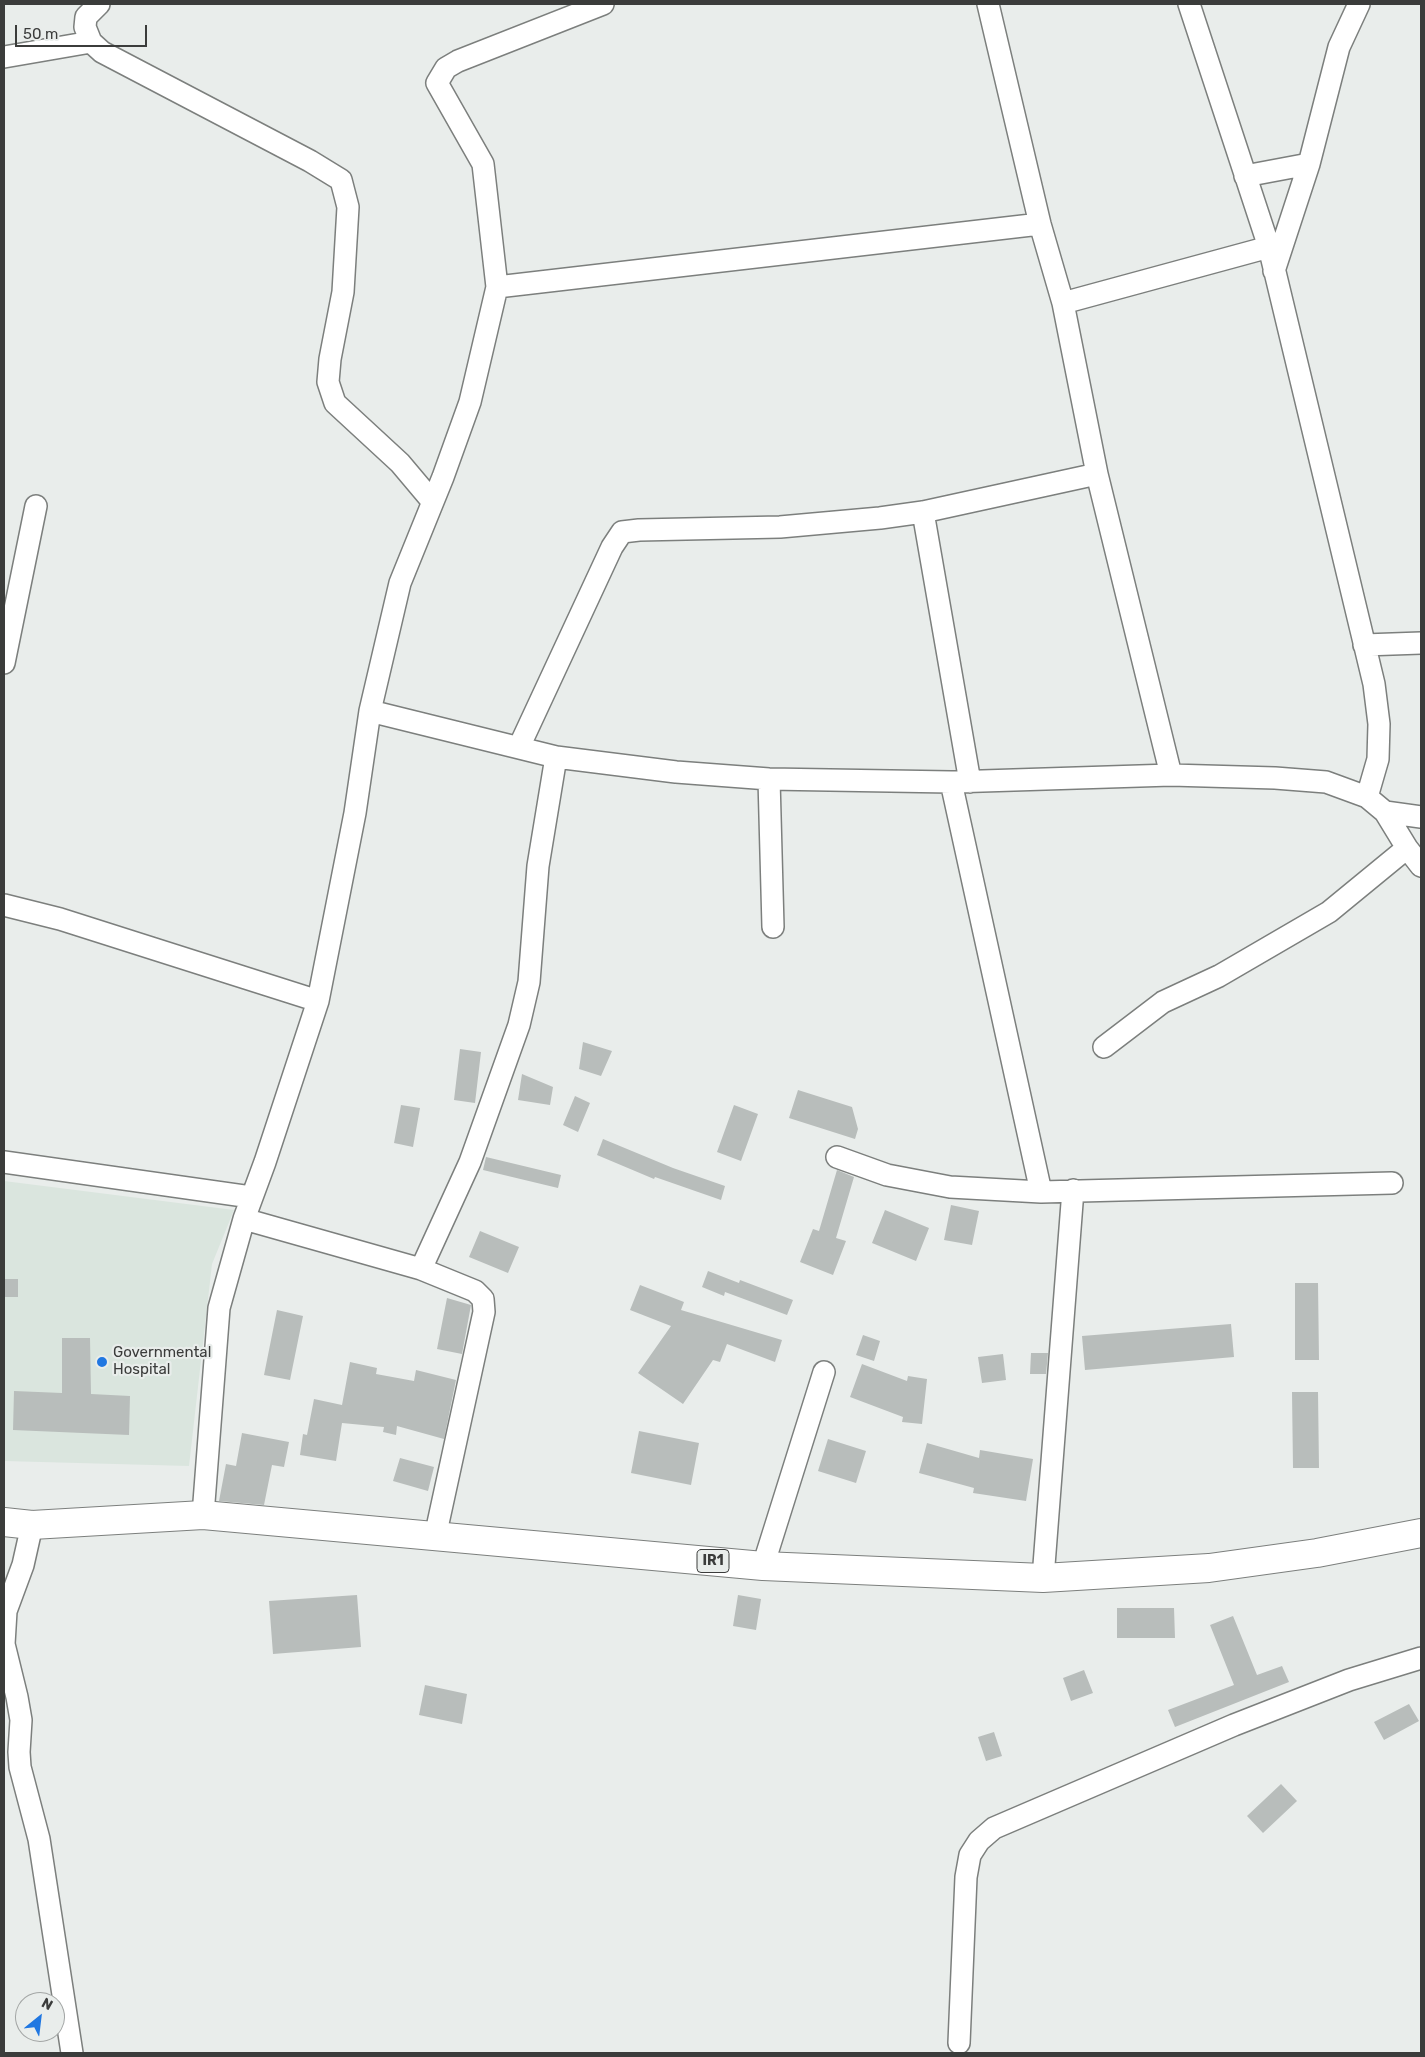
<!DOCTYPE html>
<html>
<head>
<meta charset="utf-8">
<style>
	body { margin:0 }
	#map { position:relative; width:1425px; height:2057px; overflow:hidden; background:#e9edeb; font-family:Rubik,sans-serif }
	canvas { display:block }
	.frame { position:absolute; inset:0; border:5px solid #3b3c3b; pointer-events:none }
	.north { position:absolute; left:15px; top:1992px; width:50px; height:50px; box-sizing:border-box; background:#e9edeb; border:1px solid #a3a6a5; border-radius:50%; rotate:29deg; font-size:14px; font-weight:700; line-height:20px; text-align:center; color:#3b3c3b }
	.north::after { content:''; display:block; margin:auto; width:18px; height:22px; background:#2077e1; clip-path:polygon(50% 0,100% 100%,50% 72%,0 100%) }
	.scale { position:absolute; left:15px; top:25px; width:132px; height:22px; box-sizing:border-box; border:2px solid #3b3c3b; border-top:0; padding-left:6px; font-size:15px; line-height:18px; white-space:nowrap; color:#3b3c3b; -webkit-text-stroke:4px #e9edeb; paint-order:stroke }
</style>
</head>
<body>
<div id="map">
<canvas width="1425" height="2057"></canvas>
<div class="frame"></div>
<div class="north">N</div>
<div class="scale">50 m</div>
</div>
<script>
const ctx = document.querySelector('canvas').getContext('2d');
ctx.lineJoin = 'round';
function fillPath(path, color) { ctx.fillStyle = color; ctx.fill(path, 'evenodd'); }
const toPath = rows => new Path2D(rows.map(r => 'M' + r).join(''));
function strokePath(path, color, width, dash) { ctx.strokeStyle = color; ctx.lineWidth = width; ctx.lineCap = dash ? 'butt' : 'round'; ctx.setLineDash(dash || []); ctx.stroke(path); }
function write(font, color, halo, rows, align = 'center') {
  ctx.font = font + ' Rubik,sans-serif'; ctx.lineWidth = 4.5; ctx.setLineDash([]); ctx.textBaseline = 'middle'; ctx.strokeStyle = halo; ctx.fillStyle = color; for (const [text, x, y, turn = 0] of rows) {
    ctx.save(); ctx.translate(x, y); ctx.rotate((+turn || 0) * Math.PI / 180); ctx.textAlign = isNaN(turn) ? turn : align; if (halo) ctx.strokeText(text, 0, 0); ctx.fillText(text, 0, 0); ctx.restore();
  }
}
fillPath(toPath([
	[4,1181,234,1210,212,1264,189,1466,4,1461]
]), '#dae5de');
fillPath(toPath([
	[583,1042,612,1051,601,1076,579,1069],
	[460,1049,481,1052,475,1103,454,1100],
	[522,1074,553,1087,550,1105,518,1100],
	[798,1090,852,1107,858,1129,855,1139,789,1118],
	[575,1096,590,1103,578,1132,563,1125],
	[401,1105,420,1108,413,1147,394,1143],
	[734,1105,758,1114,741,1161,717,1152],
	[603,1139,673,1168,725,1186,721,1200,655,1177,654,1179,597,1155],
	[486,1157,561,1175,558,1188,483,1170],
	[837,1170,854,1177,836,1238,846,1241,833,1275,800,1262,813,1229,819,1231],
	[951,1205,979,1211,972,1245,944,1240],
	[885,1210,929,1228,916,1261,872,1243],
	[480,1231,519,1247,508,1273,469,1257],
	[708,1271,739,1283,740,1280,793,1300,787,1315,725,1292,724,1296,702,1287],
	[4,1279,18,1279,18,1297,4,1297],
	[1295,1283,1318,1283,1319,1360,1295,1360],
	[640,1285,684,1302,681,1310,782,1340,775,1362,727,1344,720,1362,713,1360,683,1404,638,1373,671,1326,630,1310],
	[447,1298,471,1305,462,1354,437,1349],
	[277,1310,303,1316,290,1380,264,1375],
	[1231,1324,1234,1357,1085,1370,1082,1336],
	[863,1335,880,1341,874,1361,856,1355],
	[62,1338,90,1338,91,1394,130,1396,129,1435,13,1430,14,1391,62,1393],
	[1031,1353,1048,1353,1046,1374,1030,1374],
	[1003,1354,1006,1380,982,1383,978,1357],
	[350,1362,377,1368,376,1374,414,1381,416,1370,456,1380,444,1439,397,1426,396,1435,383,1432,384,1427,342,1423,336,1461,300,1455,303,1434,307,1435,314,1399,342,1405],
	[862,1364,907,1381,908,1376,927,1379,922,1424,902,1422,903,1417,850,1397],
	[1292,1392,1318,1392,1319,1468,1293,1468],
	[639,1431,699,1443,691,1485,631,1473],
	[242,1433,289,1442,284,1467,272,1465,264,1505,219,1501,226,1464,236,1466],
	[828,1439,866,1451,856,1483,818,1471],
	[927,1443,979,1458,980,1450,1033,1459,1026,1501,973,1493,974,1488,919,1473],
	[400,1458,434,1467,428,1491,393,1481],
	[357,1595,361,1647,273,1654,269,1601],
	[738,1595,761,1599,756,1630,733,1626],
	[1117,1608,1174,1608,1175,1638,1117,1638],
	[1233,1616,1257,1675,1282,1666,1289,1682,1175,1727,1168,1710,1234,1685,1210,1625],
	[1084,1670,1093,1693,1071,1701,1063,1678],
	[425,1685,467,1694,462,1724,419,1715],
	[1409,1704,1419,1721,1384,1740,1374,1722],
	[994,1732,1002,1756,986,1761,978,1737],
	[1281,1784,1297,1801,1263,1833,1247,1816]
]), '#b8bdbb');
const minor = toPath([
	[99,4,86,17,85,27,91,42,102,52,310,161,341,180,348,207,343,292,330,359,328,382,335,403,400,463,432,501],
	[988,4,1040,224,1063,303,1097,474,1171,775],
	[1189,4,1269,247,1374,684,1379,724,1378,759,1367,797],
	[4,57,91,42],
	[1245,176,1309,164],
	[1274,271,1309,164,1339,47,1359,4],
	[497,287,1040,224],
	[1063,303,1269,247],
	[923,512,970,782],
	[1364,645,1421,643],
	[4,663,36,506],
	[370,711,556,757,676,772,769,779,951,782,1171,775,1275,778,1326,782,1367,797,1385,812,1407,848,1421,866],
	[519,747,612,547,622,532,639,530,780,527,880,518,923,512,1097,474],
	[769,779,773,927],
	[951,782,1041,1192],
	[1385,812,1421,817],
	[4,905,60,919,318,1001],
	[1104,1047,1163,1002,1219,976,1329,912,1407,848],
	[837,1157,887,1175,950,1187,1041,1192,1392,1183],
	[4,1162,251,1197],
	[244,1219,421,1269,475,1291,483,1299,484,1312,435,1537],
	[421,1269,470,1162,519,1025,529,982,538,866,556,757],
	[203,1515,219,1308,244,1219,265,1162,318,1001,355,813,370,711,400,583,443,477,470,402,497,287,483,164,437,83,446,68,458,61,603,4],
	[32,1525,23,1565,6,1611,4,1644,17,1697,21,1720,19,1752,20,1767,39,1839,72,2053],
	[763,1566,824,1372],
	[1043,1578,1073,1190],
	[959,2043,966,1877,970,1855,979,1841,994,1828,1234,1725,1349,1680,1421,1658]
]);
const major = toPath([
	[4,1522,32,1525,203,1515,763,1566,1043,1578,1209,1568,1317,1553,1421,1533]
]);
strokePath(minor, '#7c7f7d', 24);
strokePath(major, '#7c7f7d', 30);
strokePath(minor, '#fff', 21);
strokePath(major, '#fff', 28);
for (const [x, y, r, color] of [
	[102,1362,6,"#2077e1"]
]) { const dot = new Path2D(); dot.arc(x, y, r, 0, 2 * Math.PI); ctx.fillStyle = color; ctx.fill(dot); strokePath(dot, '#e9edeb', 2); }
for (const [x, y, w] of [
	[713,1561,32]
]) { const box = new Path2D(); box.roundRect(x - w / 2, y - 11.5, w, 23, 4); ctx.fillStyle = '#e9edeb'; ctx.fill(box); strokePath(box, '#3b3c3b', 1); }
write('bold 14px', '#3b3c3b', null, [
	["IR1",713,1561]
]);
write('15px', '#3b3c3b', '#e9edeb', [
	["Governmental",113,1353],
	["Hospital",113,1370]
], 'left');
</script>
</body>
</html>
